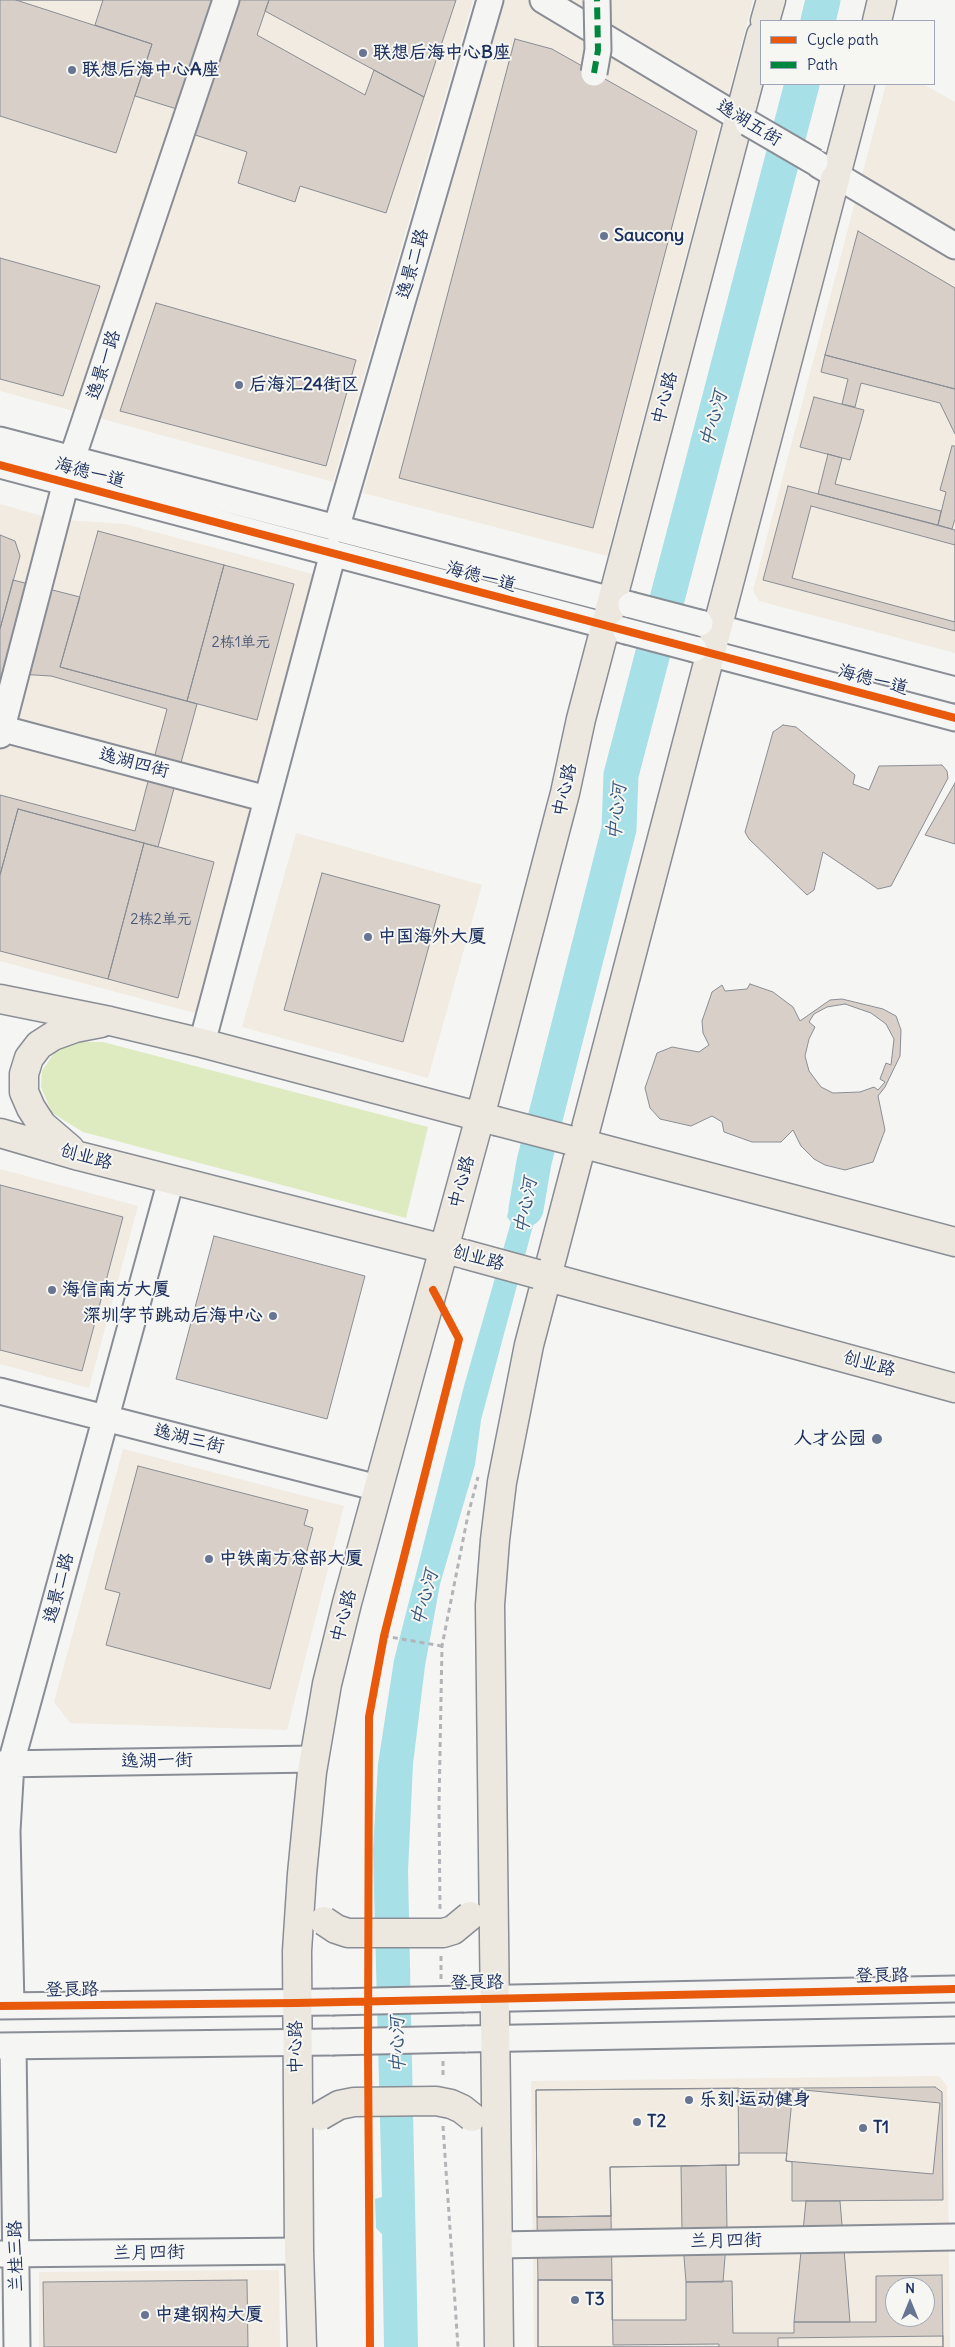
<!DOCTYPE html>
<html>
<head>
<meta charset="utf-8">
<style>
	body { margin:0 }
	#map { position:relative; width:955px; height:2347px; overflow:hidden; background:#f5f5f3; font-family:Delius,sans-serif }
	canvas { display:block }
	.legend { position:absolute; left:760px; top:20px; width:175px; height:65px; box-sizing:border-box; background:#f6f6f2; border:1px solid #9ea6b7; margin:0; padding:6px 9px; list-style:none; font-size:15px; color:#1b2f5e }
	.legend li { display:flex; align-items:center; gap:10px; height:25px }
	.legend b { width:25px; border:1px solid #9ea6b7 }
	.north { position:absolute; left:885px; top:2277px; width:50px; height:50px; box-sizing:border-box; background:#f6f6f2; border:1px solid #9ea6b7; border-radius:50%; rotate:0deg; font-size:14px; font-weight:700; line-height:20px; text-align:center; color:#1b2f5e }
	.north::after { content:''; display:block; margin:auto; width:18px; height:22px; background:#677492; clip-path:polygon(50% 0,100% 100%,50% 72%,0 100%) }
</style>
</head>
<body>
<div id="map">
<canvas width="955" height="2347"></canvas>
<ul class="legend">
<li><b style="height:6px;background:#e8590c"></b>Cycle path</li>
<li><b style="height:6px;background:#00873e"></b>Path</li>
</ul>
<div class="north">N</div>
</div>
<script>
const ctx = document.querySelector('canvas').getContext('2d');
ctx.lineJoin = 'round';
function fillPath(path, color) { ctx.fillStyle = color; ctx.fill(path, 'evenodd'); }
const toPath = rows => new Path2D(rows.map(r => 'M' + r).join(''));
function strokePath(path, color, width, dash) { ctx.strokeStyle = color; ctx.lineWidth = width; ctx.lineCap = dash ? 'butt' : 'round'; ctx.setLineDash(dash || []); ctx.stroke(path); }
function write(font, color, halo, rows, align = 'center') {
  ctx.font = font + ' Delius,"LXGW WenKai TC",sans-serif'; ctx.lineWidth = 4; ctx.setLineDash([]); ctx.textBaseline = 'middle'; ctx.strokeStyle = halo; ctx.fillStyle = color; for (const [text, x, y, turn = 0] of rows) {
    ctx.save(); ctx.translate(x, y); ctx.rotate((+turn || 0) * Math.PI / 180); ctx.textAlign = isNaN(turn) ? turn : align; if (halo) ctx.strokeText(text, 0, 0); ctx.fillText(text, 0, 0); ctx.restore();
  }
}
fillPath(toPath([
	[0,0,473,0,333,482,0,391],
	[505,0,753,0,607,556,363,493],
	[886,84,923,84,955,102,955,653,759,601,753,590],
	[0,504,52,519,125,524,313,574,195,1013,0,961],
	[296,833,482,885,428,1078,242,1027],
	[0,1169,138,1206,89,1388,0,1364],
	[123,1449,344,1506,287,1730,70,1723,54,1702],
	[939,2076,947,2086,950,2347,534,2347,531,2081],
	[895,2287,925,2287,925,2317,895,2317],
	[279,2270,280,2347,39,2347,39,2272]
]), '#f1ebe1');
fillPath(toPath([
	[73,1042,103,1042,428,1127,406,1218,83,1132,52,1113,41,1087,42,1071,54,1053]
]), '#deebc1');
fillPath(toPath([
	[522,1159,549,1166,481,1420,475,1465,440,1584,425,1666,413,1764,408,1871,418,2347,384,2347,382,2234,376,2228,375,2199,382,2197,373,1850,378,1764,394,1660,464,1386,511,1222,507,1217]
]), '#a7e0e6');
strokePath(toPath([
	[818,21,823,0],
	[526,1209,534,1162,619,829,621,775,802,84]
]), '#a7e0e6', 35);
const building = toPath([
	[0,0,103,0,95,25,152,44,116,153,0,116,0,0],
	[16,0,269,0,265,11,424,97,386,213,300,186,295,202,238,183,247,152,174,128,180,110,135,96,152,44,16,0],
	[269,0,456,0,424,97,374,70,365,95,257,35,269,0],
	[515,39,552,49,697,131,593,528,399,478,515,39],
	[858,231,955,288,955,389,825,355,858,231],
	[0,258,100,286,63,396,0,379,0,258],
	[156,303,356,360,326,466,120,411,156,303],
	[825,355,955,389,955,434,940,403,861,383,855,407,842,404,848,379,821,372,825,355],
	[814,397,864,410,850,460,800,447,814,397],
	[952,446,955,446,955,519,952,529,938,525,946,492,940,490,952,446],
	[828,454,842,458,835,484,941,511,938,525,818,494,828,454],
	[788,486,955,530,955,631,763,580,788,486],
	[811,506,955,545,955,622,792,578,811,506],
	[98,531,224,565,187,701,60,667,98,531],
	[0,535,15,541,20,556,0,629,0,535],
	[224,565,294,584,257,720,187,701,224,565],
	[13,580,80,597,60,667,197,704,158,847,18,809,0,875,0,795,135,831,167,709,51,676,19,674,8,677,0,683,0,629,13,580],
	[783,725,796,727,855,775,853,784,869,790,879,766,942,765,947,771,948,778,891,886,878,889,823,852,814,890,807,895,749,839,745,832,773,732,783,725],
	[955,783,955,844,925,835,955,783],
	[18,809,144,843,108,979,0,951,0,875,18,809],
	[144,843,214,862,178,998,108,979,144,843],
	[322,873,440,905,403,1042,284,1010,322,873],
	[750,984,773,992,793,1007,800,1021,830,1000,842,999,883,1009,896,1016,901,1030,900,1056,885,1087,878,1096,885,1130,873,1162,845,1170,825,1165,814,1159,801,1146,793,1130,781,1142,752,1142,724,1132,722,1122,712,1116,691,1126,660,1119,650,1108,645,1088,657,1053,672,1047,699,1052,709,1045,703,1033,702,1021,712,992,722,985,725,991,747,989,750,984],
	[845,1004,871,1013,886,1024,894,1039,891,1065,886,1063,880,1079,885,1082,878,1090,874,1087,860,1092,833,1093,821,1087,809,1071,805,1056,809,1039,815,1027,809,1022,814,1014,827,1007,845,1004],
	[0,1185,123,1217,82,1371,0,1350,0,1185],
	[214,1236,365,1276,327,1419,176,1379,214,1236],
	[138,1466,308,1510,304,1525,313,1528,270,1689,106,1645,120,1593,105,1589,138,1466],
	[935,2087,942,2092,943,2200,792,2201,792,2162,786,2161,787,2153,739,2153,739,2165,610,2167,611,2216,537,2217,536,2090,935,2087],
	[738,2088,739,2165,610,2167,611,2216,537,2217,536,2090,738,2088],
	[793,2089,940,2103,933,2174,786,2161,793,2089],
	[726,2165,727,2231,723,2282,686,2282,682,2231,681,2166,726,2165],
	[806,2201,840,2201,850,2322,794,2322,806,2201],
	[611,2216,612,2280,538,2280,537,2217,611,2216],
	[942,2275,943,2347,538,2347,538,2280,612,2280,612,2320,686,2320,686,2282,732,2281,733,2333,794,2333,794,2322,876,2322,876,2276,942,2275],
	[895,2287,925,2287,925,2317,895,2317,895,2287],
	[247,2280,248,2347,44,2347,43,2282,247,2280],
	[538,2280,612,2280,613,2345,719,2344,719,2347,538,2347,538,2280],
	[943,2336,943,2347,778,2347,778,2338,943,2336]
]);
fillPath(building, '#d8d0c8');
strokePath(building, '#898d95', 1);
const minor = toPath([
	[543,0,748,123],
	[819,165,955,246],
	[0,440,631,605],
	[0,465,626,631],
	[336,529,490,0],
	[700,623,955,690],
	[694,649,955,718],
	[0,728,267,799],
	[0,735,72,459,226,0],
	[202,1043,333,553],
	[0,1391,378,1488],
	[0,1764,314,1759],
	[464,1999,955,1989],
	[0,2006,332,2002],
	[11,2006,7,1831,11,1763,171,1180],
	[465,2039,955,2030],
	[0,2046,332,2042],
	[13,2046,17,2347],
	[498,2245,955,2237],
	[0,2254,299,2251]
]);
const major = toPath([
	[765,21,771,0],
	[877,21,882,0],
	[0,999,110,1021,202,1043,496,1121],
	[0,1133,79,1156,460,1253],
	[569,1140,955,1242],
	[70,1149,42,1125,31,1108,24,1092,24,1074,29,1058,39,1045,53,1036,75,1028,101,1023],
	[537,1274,955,1388],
	[302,2347,299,2251,297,1951,302,1874,312,1772,327,1684,347,1603,480,1117,565,793,581,719,761,35],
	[499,2347,490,1605,495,1540,502,1482,529,1345,860,84]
]);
strokePath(minor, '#898d95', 29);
strokePath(major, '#898d95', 31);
strokePath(toPath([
	[384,1636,442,1646],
	[440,1909,439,1805,442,1646,468,1515,478,1477],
	[441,1956,441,1979],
	[443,2061,443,2079],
	[443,2126,458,2347]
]), '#b2b4b9', 3, [5, 4]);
strokePath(minor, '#f5f5f3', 25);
strokePath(major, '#ece8df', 28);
const minorBridge = toPath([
	[594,73,598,50,597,0],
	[748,123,815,162],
	[631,605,700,623],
	[626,631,694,649],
	[332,2002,464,1999],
	[332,2042,465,2039]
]);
const majorBridge = toPath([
	[496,1121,569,1140],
	[464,1254,537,1274],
	[324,1921,336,1929,348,1933,443,1933,453,1930,470,1916],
	[320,2116,339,2105,354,2102,436,2101,451,2104,462,2109,472,2117]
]);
strokePath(minorBridge, '#898d95', 29, []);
strokePath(majorBridge, '#898d95', 31, []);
strokePath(minorBridge, '#f5f5f3', 25);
strokePath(majorBridge, '#ece8df', 28);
strokePath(toPath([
	[594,73,598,50,597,0]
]), '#00873e', 6, [12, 6]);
strokePath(toPath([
	[0,465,955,718],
	[0,2006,296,2003,955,1989],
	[370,2347,368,2049,369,1717,384,1636,459,1339,433,1290]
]), '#e8590c', 8);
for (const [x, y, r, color] of [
	[363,53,5,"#677492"],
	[72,70,5,"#677492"],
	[604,236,5,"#677492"],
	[239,385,5,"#677492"],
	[368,937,5,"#677492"],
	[52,1290,5,"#677492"],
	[273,1316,5,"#677492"],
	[877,1439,6,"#677492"],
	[209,1559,5,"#677492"],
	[689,2100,5,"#677492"],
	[637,2122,5,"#677492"],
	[863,2128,5,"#677492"],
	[575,2300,5,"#677492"],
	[145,2315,5,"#677492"]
]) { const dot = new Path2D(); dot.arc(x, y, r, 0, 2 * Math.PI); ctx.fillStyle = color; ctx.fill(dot); strokePath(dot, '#f6f6f2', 2); }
write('15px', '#4a5778', null, [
	["2栋1单元",241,643],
	["2栋2单元",161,920]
]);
write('bold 18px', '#1b2f5e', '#f6f6f2', [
	["联想后海中心B座",373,53],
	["联想后海中心A座",82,70],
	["Saucony",614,236],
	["后海汇24街区",249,385],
	["中国海外大厦",378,937],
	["海信南方大厦",62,1290],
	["深圳字节跳动后海中心",263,1316,"right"],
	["人才公园",866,1439,"right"],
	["中铁南方总部大厦",219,1559],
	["乐刻·运动健身",699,2100],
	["T2",647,2122],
	["T1",873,2128],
	["T3",585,2300],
	["中建钢构大厦",155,2315]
], 'left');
write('18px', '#1b2f5e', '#f6f6f2', [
	["逸湖五街",749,123,31],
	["逸景二路",413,264,-74],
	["逸景一路",104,365,-72],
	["中心路",665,398,-75],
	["海德一道",90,473,15],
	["海德一道",481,577,15],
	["海德一道",873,680,15],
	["逸湖四街",134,763,15],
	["中心路",565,790,-77],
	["创业路",86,1157,15],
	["中心路",462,1182,-75],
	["创业路",478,1258,15],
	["创业路",869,1364,15],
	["逸湖三街",189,1439,14],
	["逸景二路",59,1588,-75],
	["中心路",344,1616,-75],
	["逸湖一街",157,1761,-1],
	["登良路",882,1976,-1],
	["登良路",477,1983,-1],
	["登良路",72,1990,-1],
	["中心路",296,2047,-90],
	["兰月四街",726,2241,-1],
	["兰月四街",149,2253,-1],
	["兰桂三路",16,2256,-91]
]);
write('italic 19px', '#36597e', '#f6f6f2', [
	["中心河",714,419,-75],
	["中心河",617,812,-84],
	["中心河",526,1206,-80],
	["中心河",425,1598,-75],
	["中心河",398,2045,-91]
]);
</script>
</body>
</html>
